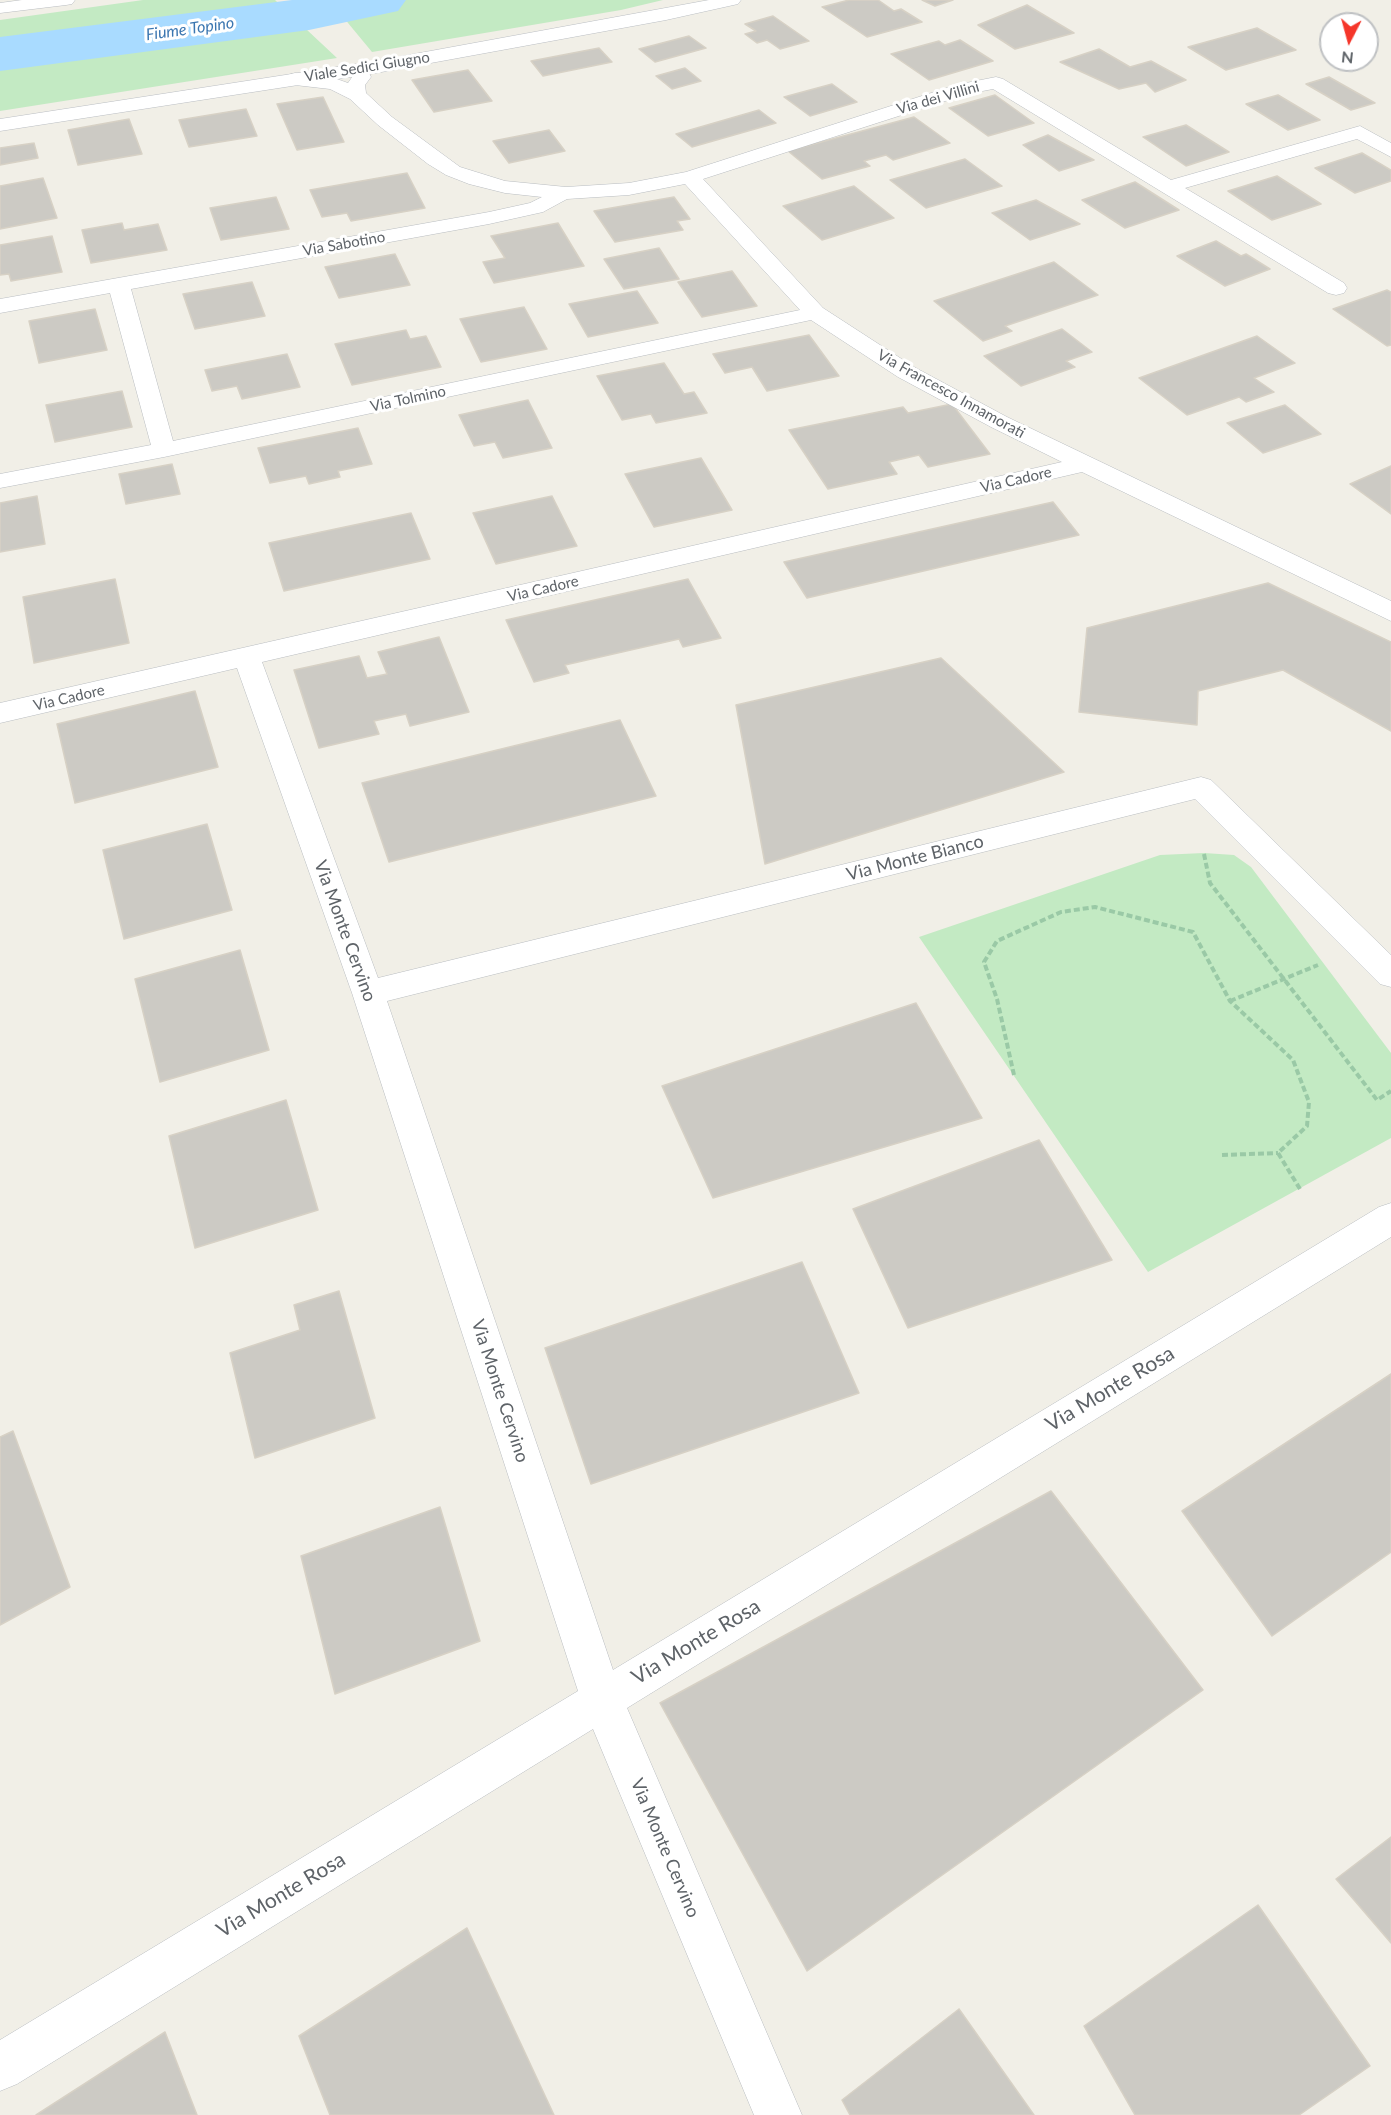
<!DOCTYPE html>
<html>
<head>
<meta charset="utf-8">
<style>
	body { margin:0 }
	#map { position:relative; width:1391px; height:2115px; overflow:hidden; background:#f1efe7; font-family:Lato,sans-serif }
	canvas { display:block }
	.north { position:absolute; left:1319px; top:12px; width:60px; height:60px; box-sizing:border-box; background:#fff; border:2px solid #bfc1c3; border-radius:50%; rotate:186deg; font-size:16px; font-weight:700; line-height:24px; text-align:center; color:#5e6368 }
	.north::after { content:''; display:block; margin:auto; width:21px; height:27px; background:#f5362a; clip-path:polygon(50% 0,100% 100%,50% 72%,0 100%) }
</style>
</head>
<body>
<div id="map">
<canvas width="1391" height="2115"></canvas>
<div class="north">N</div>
</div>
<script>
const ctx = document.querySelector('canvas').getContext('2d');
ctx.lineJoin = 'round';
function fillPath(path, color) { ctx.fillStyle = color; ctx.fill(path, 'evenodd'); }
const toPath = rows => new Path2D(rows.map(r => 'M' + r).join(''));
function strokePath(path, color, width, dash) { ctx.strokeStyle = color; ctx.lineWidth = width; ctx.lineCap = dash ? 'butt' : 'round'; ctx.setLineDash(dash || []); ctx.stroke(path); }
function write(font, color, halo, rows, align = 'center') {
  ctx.font = font + ' Lato,sans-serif'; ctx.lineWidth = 6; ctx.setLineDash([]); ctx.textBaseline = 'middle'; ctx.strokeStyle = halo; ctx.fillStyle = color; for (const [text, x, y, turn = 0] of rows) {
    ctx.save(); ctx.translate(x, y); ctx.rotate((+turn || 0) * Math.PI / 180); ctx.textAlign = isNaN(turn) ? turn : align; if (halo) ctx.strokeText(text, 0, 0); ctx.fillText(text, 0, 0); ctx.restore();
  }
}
fillPath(toPath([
	[143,0,275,0,337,58,0,111,0,20],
	[329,0,663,0,621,10,372,52],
	[1204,853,1234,855,1251,867,1391,1053,1391,1138,1148,1272,919,937,1160,855]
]), '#c3eac3');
fillPath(toPath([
	[292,0,406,0,398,11,309,30,0,71,0,37,292,0]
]), '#a9dbff');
const building = toPath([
	[849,0,878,0,894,11,901,9,922,22,867,37,822,7,849,0],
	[922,0,953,0,935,6,922,0],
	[1027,5,1074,33,1015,49,978,25,1027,5],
	[773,16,809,41,780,49,767,40,757,43,745,34,756,31,745,24,773,16],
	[1257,28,1296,50,1226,70,1188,47,1257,28],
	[689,36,706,48,655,62,639,49,689,36],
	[960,40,993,61,929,80,891,54,939,41,945,45,960,40],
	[599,48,612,62,543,76,531,61,599,48],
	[1099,49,1130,67,1151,61,1186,80,1155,92,1146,83,1119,89,1060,62,1099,49],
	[685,68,701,81,672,89,656,76,685,68],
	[468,70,492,101,434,112,412,80,468,70],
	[1329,77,1375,103,1351,110,1306,84,1329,77],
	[832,84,857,102,810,116,784,97,832,84],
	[995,95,1034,123,988,136,949,108,995,95],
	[1278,95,1320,120,1288,130,1246,104,1278,95],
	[323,97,344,142,297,150,277,104,323,97],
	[246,109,257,136,189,147,179,120,246,109],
	[759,110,776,123,692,147,676,134,759,110],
	[914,117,950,143,893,160,886,155,864,161,870,166,822,179,788,151,914,117],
	[129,119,142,154,78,165,68,130,129,119],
	[1186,125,1229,152,1186,166,1143,137,1186,125],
	[549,130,565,151,509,163,493,141,549,130],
	[1048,135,1094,160,1059,171,1023,145,1048,135],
	[34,143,38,158,0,165,0,148,34,143],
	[1362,153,1391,170,1391,181,1355,193,1315,168,1362,153],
	[965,159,1002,186,926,208,890,180,965,159],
	[407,173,425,208,351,221,347,213,322,217,310,190,407,173],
	[1277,176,1321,204,1272,220,1228,191,1277,176],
	[43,178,57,218,0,229,0,186,43,178],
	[1135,182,1179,210,1125,228,1082,200,1135,182],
	[854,186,894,218,822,240,783,206,854,186],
	[276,197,289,229,221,240,210,208,276,197],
	[674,197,690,219,677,221,683,230,615,242,594,211,674,197],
	[1036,200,1080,224,1030,240,992,213,1036,200],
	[122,223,124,230,158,224,167,250,91,263,82,230,122,223],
	[558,223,584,266,494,283,483,262,505,258,491,236,558,223],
	[52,236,62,272,11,281,9,274,0,275,0,245,52,236],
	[1216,241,1241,256,1246,254,1270,269,1225,286,1177,256,1216,241],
	[659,248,679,279,624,289,604,259,659,248],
	[395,254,410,285,339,298,325,267,395,254],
	[1054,262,1098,295,1005,326,1012,331,983,341,934,301,1054,262],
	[732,271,757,306,702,317,678,282,732,271],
	[252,282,265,316,195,329,183,294,252,282],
	[1387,290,1391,292,1391,345,1387,346,1333,309,1387,290],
	[637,291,658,323,588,337,569,304,637,291],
	[524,307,547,349,481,362,460,319,524,307],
	[95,309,107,350,39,363,29,321,95,309],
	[1062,329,1092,352,1066,361,1075,367,1021,386,984,356,1062,329],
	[406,330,410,339,426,336,441,367,352,385,335,344,406,330],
	[809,335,839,376,767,391,752,367,725,373,713,354,809,335],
	[1257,336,1295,363,1254,378,1274,392,1246,402,1239,397,1187,415,1139,378,1257,336],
	[287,354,300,387,242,399,237,386,212,391,205,370,287,354],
	[664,363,684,394,694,392,707,413,656,423,651,414,622,420,597,376,664,363],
	[122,391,132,427,55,442,46,405,122,391],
	[528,400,552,448,503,458,495,442,474,446,459,415,528,400],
	[952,404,990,454,928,467,919,455,889,462,897,474,828,489,789,430,903,407,908,413,952,404],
	[1285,405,1321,434,1263,453,1227,423,1285,405],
	[358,428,372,464,338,471,340,477,309,484,306,476,270,483,258,448,358,428],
	[701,458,732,510,654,527,625,474,701,458],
	[172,464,180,494,126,504,119,474,172,464],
	[1391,466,1391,514,1350,484,1391,466],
	[37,496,45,544,0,552,0,503,37,496],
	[552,496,577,546,496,564,473,513,552,496],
	[1053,502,1079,535,807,598,784,562,1053,502],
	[411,513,430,559,284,591,269,543,411,513],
	[115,579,129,643,34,663,23,597,115,579],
	[688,579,721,638,683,647,679,639,565,665,569,673,534,682,506,620,688,579],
	[1268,583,1391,642,1391,731,1283,670,1198,691,1197,725,1079,712,1087,628,1268,583],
	[439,637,469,712,410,726,406,714,374,721,379,734,319,748,294,670,359,656,367,678,387,674,378,652,439,637],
	[941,658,1064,772,765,864,736,705,941,658],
	[195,691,218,767,75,803,57,724,195,691],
	[620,720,656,796,389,862,362,783,620,720],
	[207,824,232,910,124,939,103,850,207,824],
	[240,950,269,1050,160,1082,135,979,240,950],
	[916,1003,982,1118,713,1198,662,1086,916,1003],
	[286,1100,318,1210,195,1248,169,1136,286,1100],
	[1039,1140,1112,1260,908,1328,853,1209,1039,1140],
	[802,1262,859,1393,591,1484,545,1348,802,1262],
	[339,1291,375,1418,255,1458,230,1353,300,1330,294,1305,339,1291],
	[1391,1374,1391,1552,1272,1636,1182,1511,1391,1374],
	[13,1431,70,1587,0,1625,0,1437,13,1431],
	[1051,1491,1203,1690,807,1971,660,1703,1051,1491],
	[440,1507,480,1641,335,1694,301,1556,440,1507],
	[1391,1837,1391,1943,1336,1879,1391,1837],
	[1258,1905,1370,2066,1299,2115,1135,2115,1084,2026,1258,1905],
	[467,1928,554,2115,330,2115,299,2036,467,1928],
	[959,2009,1034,2115,850,2115,842,2100,959,2009],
	[165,2032,197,2115,36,2115,165,2032]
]);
fillPath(building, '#cccac4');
strokePath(building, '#d7d1c5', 1.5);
const street = toPath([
	[22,0,75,0,72,4,66,5,0,13,0,3,22,0],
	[362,71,369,73,371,77,365,85,366,93,392,117,460,167,505,181,566,187,629,183,686,172,956,85,996,77,1003,79,1171,180,1360,126,1391,143,1391,157,1357,139,1185,188,1344,283,1347,288,1344,293,1336,295,1328,293,993,89,967,94,703,179,823,308,914,367,1007,417,1391,601,1391,621,1082,472,262,662,378,978,1201,777,1211,780,1391,955,1391,987,1380,984,1195,799,387,1001,613,1670,1379,1207,1391,1203,1391,1237,627,1708,802,2115,754,2115,593,1729,17,2084,0,2091,0,2040,578,1691,352,993,237,668,0,723,0,703,1062,462,991,427,898,377,811,320,164,457,0,488,0,474,151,445,110,293,0,313,0,299,489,212,530,203,542,197,505,193,469,184,446,175,428,164,378,125,350,99,330,89,295,85,288,83,286,79,288,75,295,73,334,78,348,83,355,73,362,71],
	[685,184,800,310,173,441,131,289,489,224,543,212,567,199,629,195,685,184]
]);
const secondary = toPath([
	[709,0,741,0,738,4,666,20,376,73,0,131,0,119,376,61,709,0]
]);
strokePath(street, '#b9bdc1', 1);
strokePath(secondary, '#babec3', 1);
strokePath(toPath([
	[1204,854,1210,883,1377,1100,1391,1091],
	[1230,1001,1318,965],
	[1014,1075,997,999,984,962,997,941,1061,912,1095,907,1193,932,1230,1001,1293,1060,1309,1102,1307,1126,1278,1153,1300,1189],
	[1222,1155,1278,1153]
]), '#9ac9a6', 4, [6, 3]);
fillPath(street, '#fff');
fillPath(secondary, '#fff');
write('15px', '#5e6368', '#fff', [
	["Viale Sedici Giugno",367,67,-9],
	["Via dei Villini",938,98,-16],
	["Via Sabotino",344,244,-10],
	["Via Francesco Innamorati",951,394,29],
	["Via Tolmino",408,399,-12],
	["Via Cadore",1016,480,-13],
	["Via Cadore",543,589,-13],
	["Via Cadore",69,698,-13]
]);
write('italic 16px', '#3b76b0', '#fff', [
	["Fiume Topino",190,29,-8]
]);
write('18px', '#5e6368', '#fff', [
	["Via Monte Bianco",915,858,-14],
	["Via Monte Cervino",345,931,70],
	["Via Monte Cervino",500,1391,72],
	["Via Monte Cervino",665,1848,67]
]);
write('21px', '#5e6368', '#fff', [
	["Via Monte Rosa",1110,1389,-31],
	["Via Monte Rosa",696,1642,-31],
	["Via Monte Rosa",281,1895,-31]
]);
</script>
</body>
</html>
